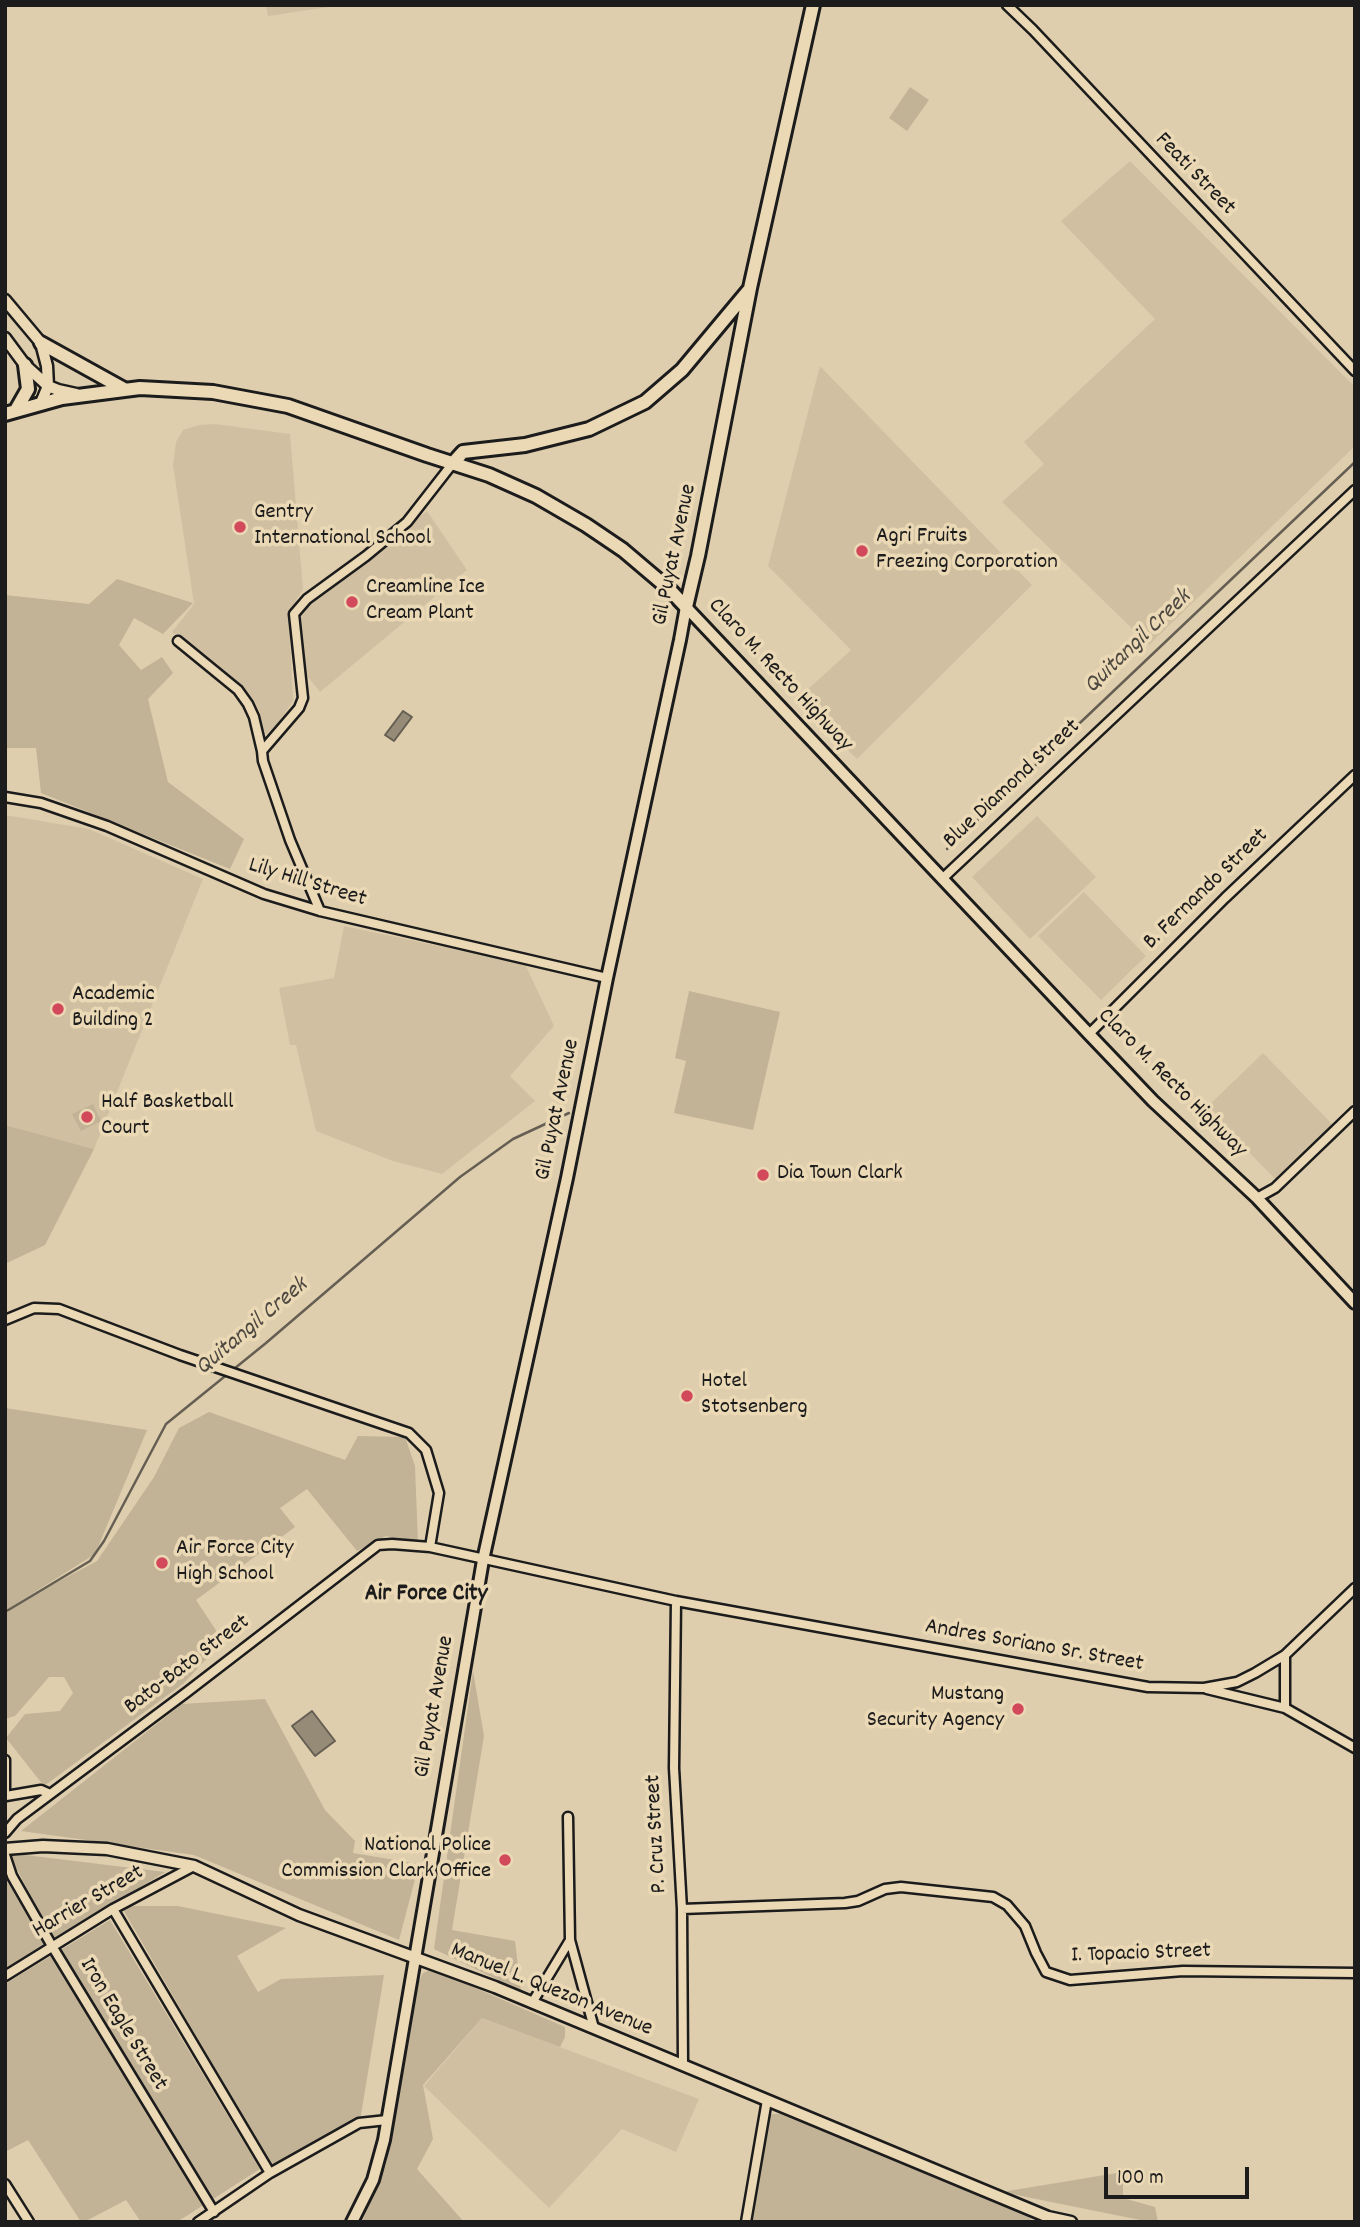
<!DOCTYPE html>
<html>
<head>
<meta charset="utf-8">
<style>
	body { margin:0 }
	#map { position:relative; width:1360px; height:2227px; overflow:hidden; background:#dfcead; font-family:Dekko,sans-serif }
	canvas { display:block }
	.frame { position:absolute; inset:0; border:7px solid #1c1c1c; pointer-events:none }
	.scale { position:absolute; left:1104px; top:2167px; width:145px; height:32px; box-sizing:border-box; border:4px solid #1c1c1c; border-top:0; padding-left:9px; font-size:21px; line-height:24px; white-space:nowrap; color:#1c1c1c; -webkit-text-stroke:5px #ebd9b6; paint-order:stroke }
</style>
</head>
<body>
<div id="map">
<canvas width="1360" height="2227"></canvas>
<div class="frame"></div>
<div class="scale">100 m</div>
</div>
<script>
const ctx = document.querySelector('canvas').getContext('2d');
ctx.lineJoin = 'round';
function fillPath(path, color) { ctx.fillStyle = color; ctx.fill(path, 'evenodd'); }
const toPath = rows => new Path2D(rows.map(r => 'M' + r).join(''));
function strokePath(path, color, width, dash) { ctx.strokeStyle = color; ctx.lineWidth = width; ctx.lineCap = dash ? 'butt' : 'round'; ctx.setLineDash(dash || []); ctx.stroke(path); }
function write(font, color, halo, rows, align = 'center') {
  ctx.font = font + ' Dekko,sans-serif'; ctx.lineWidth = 7; ctx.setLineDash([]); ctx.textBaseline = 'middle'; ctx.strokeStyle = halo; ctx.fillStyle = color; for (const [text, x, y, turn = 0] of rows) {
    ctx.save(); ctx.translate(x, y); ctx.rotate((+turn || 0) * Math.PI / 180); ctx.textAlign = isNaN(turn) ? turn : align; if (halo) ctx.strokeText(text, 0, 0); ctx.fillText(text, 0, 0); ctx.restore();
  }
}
fillPath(toPath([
	[266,5,342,5,268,16],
	[1130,161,1355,387,1355,446,1149,645,1002,502,1044,464,1024,442,1155,319,1061,221],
	[820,366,1032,585,857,759,796,700,851,650,768,566],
	[215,424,290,434,303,589,289,612,293,701,278,723,267,734,262,734,260,712,253,699,172,632,194,604,173,465,176,442,183,430,199,425],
	[427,511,467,570,320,692,308,677,299,633,300,612],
	[5,815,89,829,203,879,94,1149,5,1125],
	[1037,816,1096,877,1030,939,972,877],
	[1084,892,1146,956,1101,1000,1038,936],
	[344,926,525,964,554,1026,510,1076,535,1101,442,1174,393,1161,316,1131,296,1045,290,1045,279,988,334,978],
	[1263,1053,1333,1125,1276,1180,1206,1108],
	[482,2018,699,2099,676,2152,622,2129,549,2208,424,2086]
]), '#d0c0a1');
fillPath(toPath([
	[910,87,929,100,907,131,889,118],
	[117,579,193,603,163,634,134,618,119,645,141,670,162,657,173,673,148,699,168,782,244,839,230,869,41,793,36,748,5,748,5,595,89,604],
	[689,991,780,1012,753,1130,674,1113,686,1061,675,1058],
	[93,1104,101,1121,81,1131,72,1114],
	[5,1125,94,1149,45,1245,7,1263,5,1261],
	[5,1408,147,1430,95,1554,5,1611],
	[209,1412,345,1460,358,1436,405,1437,415,1466,418,1543,386,1536,357,1551,307,1489,280,1508,295,1527,196,1600,223,1641,184,1683,44,1786,6,1738,25,1714,60,1711,73,1693,64,1677,49,1677,15,1716,5,1719,5,1614,24,1600,97,1561,154,1477,179,1428],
	[473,1671,484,1736,452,1930,515,1941,521,1991,434,1949],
	[265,1699,325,1810,355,1841,353,1853,419,1864,399,1940,194,1855,21,1831,182,1704],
	[9,1853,165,1872,53,1941],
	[5,1873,52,1946,5,1976],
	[121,1906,178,1906,286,1928,237,1956,258,1992,281,1979,384,1975,359,2127,276,2174],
	[110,1920,260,2169,177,2222,141,2222,126,2200,84,2222,81,2222,28,2140,5,2152,5,1984],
	[432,1969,565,2027,565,2037,560,2047,482,2018,423,2085,433,2139,417,2169,464,2222,362,2222,386,2165,419,1981,423,1973],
	[773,2114,780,2114,1028,2216,1033,2222,750,2222,760,2170,763,2123,767,2115],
	[1123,2172,1123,2198,1155,2207,1158,2222,1150,2222,1002,2192]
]), '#c2b397');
const water = toPath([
	[403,711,412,717,394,741,385,735,403,711],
	[312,1711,335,1741,315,1756,292,1726,312,1711]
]);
fillPath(water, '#968b77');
strokePath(water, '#655f53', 2);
strokePath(toPath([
	[947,849,1355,462],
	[5,1612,90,1561,104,1541,166,1424,266,1343,460,1177,513,1139,569,1113]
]), '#655f53', 2.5);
const minor = toPath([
	[1007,5,1033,30,1355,371],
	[178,641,238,690,248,704,254,717,262,751],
	[5,797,41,803,107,826,264,894,320,911,607,978],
	[942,879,1355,490],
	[320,911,290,840,263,761,262,751,299,708,303,698,294,614,307,599,366,556,407,522,453,463],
	[1089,1034,1225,898,1355,775],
	[1257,1198,1275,1188,1355,1111],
	[5,1320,34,1308,59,1309,180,1355,409,1433,426,1450,439,1493,430,1547],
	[676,1601,674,1768,682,1909,683,2064],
	[1207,1689,1285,1708,1355,1748],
	[1285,1708,1285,1655],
	[5,1760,5,1796],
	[6,1796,41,1790,50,1794],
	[568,1817,570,1940,594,2028],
	[5,1833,17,1819,187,1692,378,1545,392,1544,430,1547,676,1601,1148,1687,1204,1688,1237,1682,1255,1673,1285,1655,1355,1588],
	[5,1855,12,1876,52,1946,214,2212],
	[113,1909,270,2173],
	[682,1909,845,1903,858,1901,885,1889,901,1887,993,1897,1007,1905,1025,1926,1036,1953,1046,1972,1070,1980,1183,1971,1355,1973],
	[5,1976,113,1909,194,1866],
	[532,2003,570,1940],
	[5,2184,29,2222],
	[198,2222,270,2173,359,2123,387,2120],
	[746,2222,767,2100]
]);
const tertiary = toPath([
	[5,300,41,343,47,366,48,386,41,403],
	[5,338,25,365,48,386,58,390,76,394],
	[5,1849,43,1846,107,1849,194,1866,299,1915,495,1987,1048,2217,1071,2222]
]);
const secondary = toPath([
	[686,607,1089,1034,1153,1101,1257,1198,1355,1303],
	[352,2222,373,2180,384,2140,483,1560,567,1178,607,978,680,640,686,607]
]);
const primary = toPath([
	[41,343,124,389],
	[16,410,28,389,25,365],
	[5,414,62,398,140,388,213,392,288,406,427,455,489,475,536,496,586,525,623,550,669,589,686,607],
	[453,463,463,452,525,445,589,429,645,402,682,370,748,291],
	[686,607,698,556,750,288,813,5]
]);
strokePath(minor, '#1c1c1c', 13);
strokePath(tertiary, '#1c1c1c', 15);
strokePath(secondary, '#1c1c1c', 16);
strokePath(primary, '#1c1c1c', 18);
strokePath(minor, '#ebd9b6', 8);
strokePath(tertiary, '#ebd9b6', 10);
strokePath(secondary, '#ebd9b6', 10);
strokePath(primary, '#ebd9b6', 12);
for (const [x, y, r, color] of [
	[240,527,7,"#d1495b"],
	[862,551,7,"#d1495b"],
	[352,602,7,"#d1495b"],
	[58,1009,7,"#d1495b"],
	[87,1117,7,"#d1495b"],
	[763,1175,7,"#d1495b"],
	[687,1396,7,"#d1495b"],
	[162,1563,7,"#d1495b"],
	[1018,1709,7,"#d1495b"],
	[505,1860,7,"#d1495b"]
]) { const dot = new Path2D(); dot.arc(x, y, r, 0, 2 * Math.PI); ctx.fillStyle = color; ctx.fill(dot); strokePath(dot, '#ebd9b6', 2.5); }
write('23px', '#1c1c1c', '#ebd9b6', [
	["Feati Street",1194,175,46],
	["Gil Puyat Avenue",676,555,-78],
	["Claro M. Recto Highway",779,676,47],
	["Blue Diamond Street",1013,785,-43],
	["Lily Hill Street",307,884,17],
	["B. Fernando Street",1207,890,-44],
	["Claro M. Recto Highway",1171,1084,45],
	["Gil Puyat Avenue",559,1110,-78],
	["Andres Soriano Sr. Street",1034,1647,10],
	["Bato-Bato Street",188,1666,-37],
	["Gil Puyat Avenue",436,1707,-80],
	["P. Cruz Street",658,1834,-93],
	["Harrier Street",89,1903,-30],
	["I. Topacio Street",1141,1955,-2],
	["Manuel L. Quezon Avenue",551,1991,22],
	["Iron Eagle Street",122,2025,59]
]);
write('23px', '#1c1c1c', '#ebd9b6', [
	["Gentry",254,514],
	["International School",254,540],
	["Agri Fruits",876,538],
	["Freezing Corporation",876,564],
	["Creamline Ice",366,589],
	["Cream Plant",366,615],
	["Academic",72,996],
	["Building 2",72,1022],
	["Half Basketball",101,1104],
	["Court",101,1130],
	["Dia Town Clark",777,1175],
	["Hotel",701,1383],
	["Stotsenberg",701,1409],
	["Air Force City",176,1550],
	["High School",176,1576],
	["Mustang",1004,1696,"right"],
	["Security Agency",1004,1722,"right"],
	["National Police",491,1847,"right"],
	["Commission Clark Office",491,1873,"right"]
], 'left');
write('italic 24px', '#4d4840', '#ebd9b6', [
	["Quitangil Creek",1139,643,-44],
	["Quitangil Creek",253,1328,-40]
]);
write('bold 24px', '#1c1c1c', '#ebd9b6', [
	["Air Force City",426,1596]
]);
</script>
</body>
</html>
